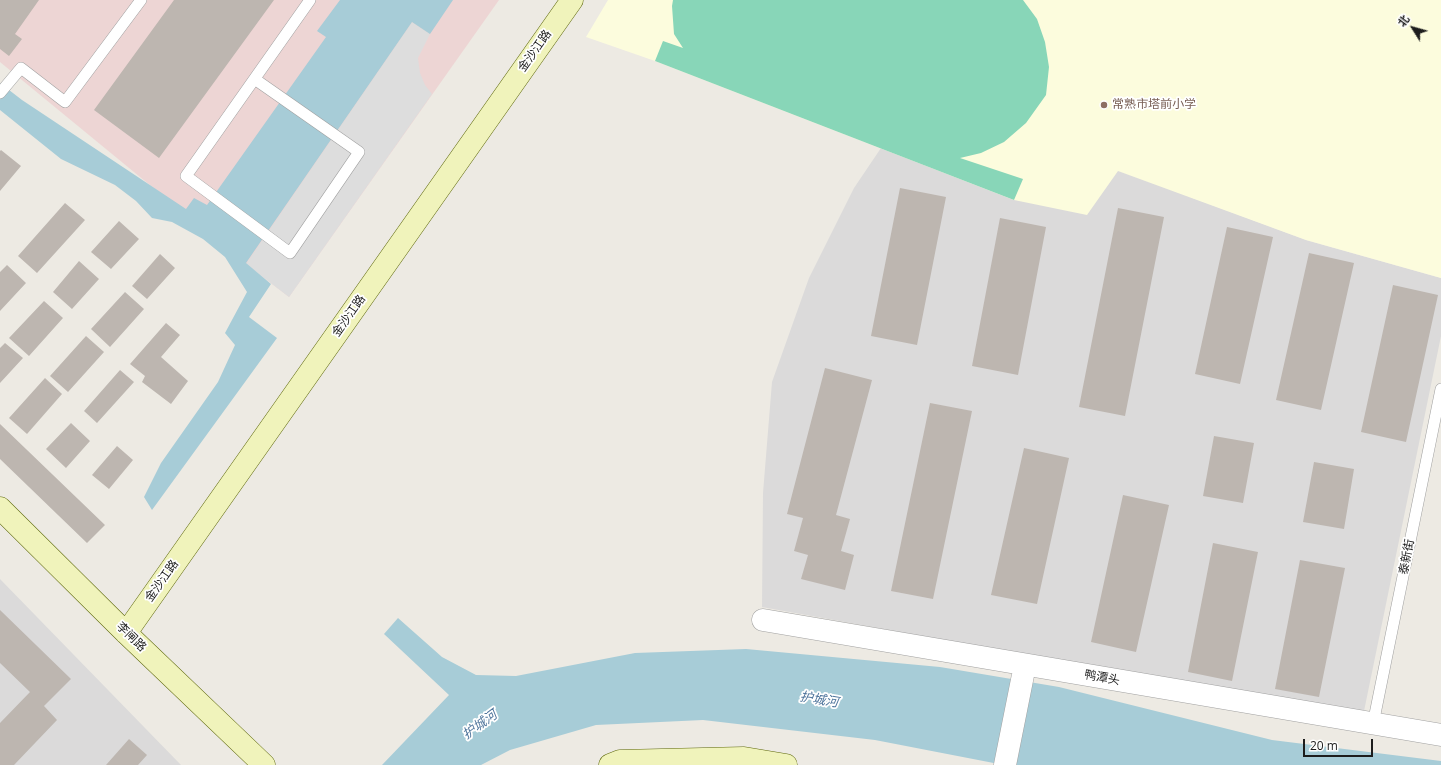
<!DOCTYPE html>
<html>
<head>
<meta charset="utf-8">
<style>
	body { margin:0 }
	#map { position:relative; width:1441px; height:765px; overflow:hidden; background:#edeae3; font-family:"Open Sans","Noto Sans SC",sans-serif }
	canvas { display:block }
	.north { position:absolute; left:1393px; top:8px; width:40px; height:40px; -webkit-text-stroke:3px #fff; paint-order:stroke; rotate:307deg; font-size:11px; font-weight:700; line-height:16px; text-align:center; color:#1d1d1d }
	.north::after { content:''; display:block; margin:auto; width:14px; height:18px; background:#1d1d1d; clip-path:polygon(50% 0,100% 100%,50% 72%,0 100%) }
	.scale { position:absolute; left:1303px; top:739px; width:70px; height:18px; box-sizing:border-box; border:2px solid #1d1d1d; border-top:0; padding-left:5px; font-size:12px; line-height:14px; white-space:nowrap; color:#1d1d1d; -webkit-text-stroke:3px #fff; paint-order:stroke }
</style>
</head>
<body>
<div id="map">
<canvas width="1441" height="765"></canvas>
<div class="north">北</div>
<div class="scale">20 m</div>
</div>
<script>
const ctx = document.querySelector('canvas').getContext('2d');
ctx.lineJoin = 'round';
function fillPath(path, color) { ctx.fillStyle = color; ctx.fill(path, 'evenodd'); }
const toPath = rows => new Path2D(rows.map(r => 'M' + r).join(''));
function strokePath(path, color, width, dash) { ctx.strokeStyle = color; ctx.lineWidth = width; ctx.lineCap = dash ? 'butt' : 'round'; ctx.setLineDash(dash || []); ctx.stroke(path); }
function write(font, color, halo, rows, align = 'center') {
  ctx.font = font + ' "Open Sans","Noto Sans SC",sans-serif'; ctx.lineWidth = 3.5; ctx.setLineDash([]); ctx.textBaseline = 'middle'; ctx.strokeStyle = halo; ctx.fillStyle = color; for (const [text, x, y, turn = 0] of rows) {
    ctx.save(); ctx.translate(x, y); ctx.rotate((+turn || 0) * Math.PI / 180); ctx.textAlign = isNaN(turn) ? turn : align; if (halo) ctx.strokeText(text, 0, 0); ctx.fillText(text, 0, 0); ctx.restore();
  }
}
fillPath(toPath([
	[881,148,1014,200,1118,170,1306,240,1441,278,1441,336,1363,716,762,607,763,493,772,382,809,278,854,188],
	[0,579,181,765,0,765]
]), '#dbdada');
fillPath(toPath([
	[0,0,499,0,289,297,246,264,0,62]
]), '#edd5d4');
fillPath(toPath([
	[608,0,1441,0,1441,278,1306,240,1118,171,1087,215,1014,200,655,61,586,37]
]), '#fcfcdd');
fillPath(toPath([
	[673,0,1023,0,1037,19,1045,42,1049,67,1046,95,1026,123,1004,142,981,153,960,158,1023,179,1014,200,655,61,663,41,683,48,674,34,672,6]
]), '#88d6b8');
fillPath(toPath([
	[412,22,430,34,418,58,420,73,425,85,432,94,289,297,246,264]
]), '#ddd');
fillPath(toPath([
	[340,0,453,0,430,34,412,22,246,263,271,284,249,317,277,338,152,510,144,497,161,463,218,382,235,345,225,333,247,292,225,257,203,239,172,222,152,218,136,201,115,185,61,159,0,110,0,83,22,100,186,209,194,198,207,205,326,37,317,31],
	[398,618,442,657,476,675,516,676,635,653,746,649,940,667,1059,687,1272,740,1441,761,1441,765,1004,765,875,740,703,720,596,725,510,750,481,765,382,765,449,695,384,634]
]), '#a7ccd7');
fillPath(toPath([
	[0,0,39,0,15,34,22,39,9,56,0,49],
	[174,0,274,0,159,158,94,110],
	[1,150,21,166,0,191,0,151],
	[900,188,946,197,917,345,871,336],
	[65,203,85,220,37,273,18,256],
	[1118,208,1164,217,1125,416,1079,407],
	[1000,218,1046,227,1018,375,972,366],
	[119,221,139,239,111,269,91,252],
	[1227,227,1273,237,1240,384,1195,374],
	[1309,253,1354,263,1321,410,1276,400],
	[160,254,175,268,147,299,132,286],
	[79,261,99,279,72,309,53,292],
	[7,265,26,283,0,311,0,272],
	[1393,285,1438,295,1406,442,1361,432],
	[125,292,144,309,110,347,91,329],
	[44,301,63,318,29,356,9,338],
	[166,323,180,335,161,357,188,381,171,404,142,382,145,376,130,364],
	[86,336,104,352,68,392,50,376],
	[5,343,23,358,0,383,0,348],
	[825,368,872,380,836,515,850,519,841,551,854,555,845,590,801,579,808,555,794,551,803,518,787,514],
	[120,370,134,382,97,423,84,411],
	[45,378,62,394,27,434,9,418],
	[930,403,972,411,933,599,891,591],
	[71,423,90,441,66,468,46,449],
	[0,424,105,525,87,543,0,459],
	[1214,436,1254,443,1243,503,1203,496],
	[117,446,133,460,109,489,92,475],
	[1024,448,1069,458,1037,604,991,595],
	[1314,462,1354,469,1344,529,1303,522],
	[1123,495,1169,505,1136,652,1091,642],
	[1213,543,1258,552,1232,681,1188,672],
	[1300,560,1345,568,1319,697,1275,689],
	[0,610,71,679,44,706,57,720,14,765,0,765,0,723,30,692,0,663],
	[129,739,147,755,138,765,106,765]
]), '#bdb6b0');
const lane = toPath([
	[256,80,359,152,290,253,186,176,310,0],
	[0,93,21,68,65,102,141,0],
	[1373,724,1441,389]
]);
const street = toPath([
	[763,620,1441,735],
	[1005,765,1025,665]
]);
const secondary = toPath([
	[0,508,126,633,264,765],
	[126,633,572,0],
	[610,765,620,761,744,758,786,765]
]);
strokePath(lane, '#a1a1a1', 12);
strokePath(street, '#a1a1a1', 23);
strokePath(secondary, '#5f690e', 23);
strokePath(lane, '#fff', 11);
strokePath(street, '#fff', 22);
strokePath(secondary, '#f0f3bb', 22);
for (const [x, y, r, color] of [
	[1104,105,4,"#8d6e63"]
]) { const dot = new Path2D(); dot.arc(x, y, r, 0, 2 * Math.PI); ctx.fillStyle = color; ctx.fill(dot); strokePath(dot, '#fff', 1.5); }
write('12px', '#1d1d1d', '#fff', [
	["金沙江路",535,51,-55],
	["金沙江路",349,316,-55],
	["泰新街",1407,557,-79],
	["金沙江路",162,581,-55],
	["李闸路",131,637,44],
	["鸭潭头",1102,678,10]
]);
write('12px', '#785e54', '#fff', [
	["常熟市塔前小学",1112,105]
], 'left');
write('italic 13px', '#4f759c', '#fff', [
	["护城河",819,700,9],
	["护城河",480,725,-36]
]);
</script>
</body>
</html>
